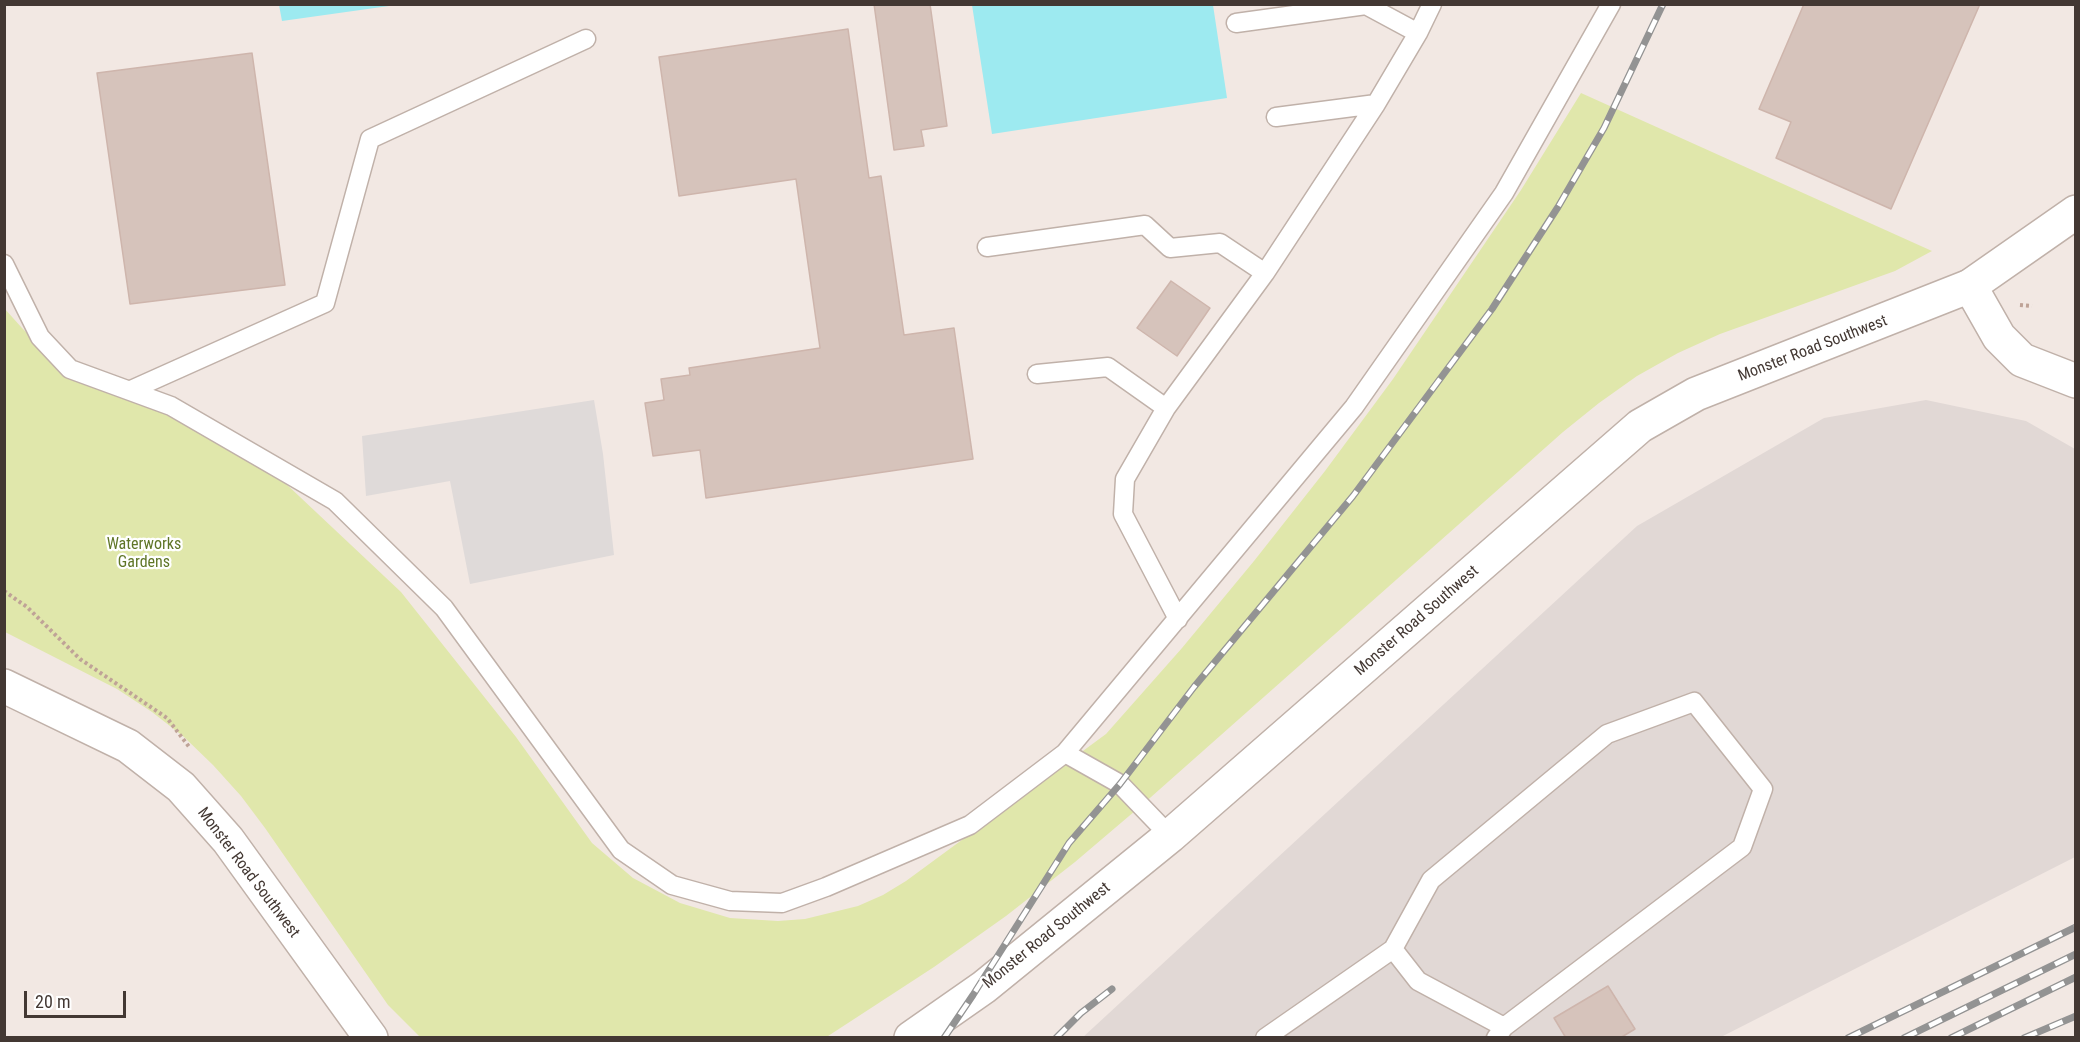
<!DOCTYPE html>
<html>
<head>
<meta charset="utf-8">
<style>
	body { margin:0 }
	#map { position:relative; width:2080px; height:1042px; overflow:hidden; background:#f2e8e3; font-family:"Roboto Condensed",sans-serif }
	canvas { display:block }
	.frame { position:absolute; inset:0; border:6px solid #433833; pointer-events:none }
	.scale { position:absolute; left:24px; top:991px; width:102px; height:27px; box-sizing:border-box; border:3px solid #433833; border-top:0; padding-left:8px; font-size:18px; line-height:21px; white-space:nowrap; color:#433833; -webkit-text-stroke:4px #fff; paint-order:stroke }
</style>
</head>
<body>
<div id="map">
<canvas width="2080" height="1042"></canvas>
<div class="frame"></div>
<div class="scale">20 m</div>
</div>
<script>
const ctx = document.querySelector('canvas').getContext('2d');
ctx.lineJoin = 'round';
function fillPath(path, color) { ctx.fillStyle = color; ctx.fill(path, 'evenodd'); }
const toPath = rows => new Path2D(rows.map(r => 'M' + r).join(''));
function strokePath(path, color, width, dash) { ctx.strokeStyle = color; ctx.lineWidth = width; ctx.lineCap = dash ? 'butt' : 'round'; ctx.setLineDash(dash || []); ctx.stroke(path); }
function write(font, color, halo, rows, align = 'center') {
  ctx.font = font + ' "Roboto Condensed",sans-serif'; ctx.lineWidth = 4.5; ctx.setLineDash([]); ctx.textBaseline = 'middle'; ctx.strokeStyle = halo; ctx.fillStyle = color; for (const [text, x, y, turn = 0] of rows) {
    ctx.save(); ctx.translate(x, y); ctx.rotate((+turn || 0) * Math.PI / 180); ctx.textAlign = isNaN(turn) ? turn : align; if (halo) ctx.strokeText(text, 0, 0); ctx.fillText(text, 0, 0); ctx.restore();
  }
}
fillPath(toPath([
	[1926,400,2026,421,2075,449,2075,857,1721,1037,1082,1038,1637,526,1824,418]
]), '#e1d8d5');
fillPath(toPath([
	[1581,93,1932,251,1895,271,1720,334,1678,353,1637,376,1599,403,1563,432,1142,805,1075,862,1006,916,934,967,825,1038,420,1037,388,1005,265,828,241,796,213,765,184,737,152,712,117,689,5,632,4,308,22,328,41,347,172,418,283,481,401,592,516,737,592,843,633,878,680,903,730,918,778,921,805,919,858,906,883,895,906,881,1106,734,1182,648,1254,561,1325,471,1393,379,1521,190]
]), '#e0e7ab');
fillPath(toPath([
	[594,400,603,454,614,555,470,584,450,481,366,496,362,436]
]), '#dfdad9');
fillPath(toPath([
	[279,5,279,4,396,5,282,21],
	[972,5,1213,5,1227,98,992,134]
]), '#9deaf0');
const building = toPath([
	[874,4,930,4,947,126,921,130,924,146,894,150,874,4],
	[1804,4,1980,4,1891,209,1776,158,1791,122,1759,109,1804,4],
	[848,29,869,178,881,176,904,335,954,328,973,459,706,498,700,450,653,456,645,403,664,400,661,379,690,375,689,368,820,348,796,179,679,196,659,57,848,29],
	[252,53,285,285,130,304,97,73,252,53],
	[1171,281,1210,308,1177,356,1137,328,1171,281],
	[1608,986,1635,1029,1620,1038,1566,1038,1554,1018,1608,986]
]);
fillPath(building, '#d6c3bb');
strokePath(building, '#ceb5ac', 1.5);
const service = toPath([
	[1236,23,1366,5,1418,33],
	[1276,117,1376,104],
	[987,247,1145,225,1170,248,1220,243,1265,273],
	[4,264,40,337,70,369,171,406,335,501,444,608,621,850,672,885,730,901,782,903,826,887,970,825,1065,753,1354,407,1504,193,1611,4],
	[1037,374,1108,367,1166,408],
	[131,390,325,303,370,139,586,39],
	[1178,619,1123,514,1125,479,1166,408,1265,273,1376,104,1418,33,1432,4],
	[1065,753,1120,784,1170,836],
	[1393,949,1418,981,1504,1027,1496,1038],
	[1265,1038,1393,949,1431,880,1607,734,1694,702,1763,789,1742,847,1504,1027]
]);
const minor = toPath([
	[1970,286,1999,337,2022,360,2076,381]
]);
const tertiary = toPath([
	[4,686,128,746,181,787,228,840,371,1038],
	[911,1038,984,987,1170,836,1640,426,1696,394,1970,286,2076,212]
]);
strokePath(service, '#c0b1a9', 21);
strokePath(minor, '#c0b1a9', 36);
strokePath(tertiary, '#c0b1a9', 36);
strokePath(toPath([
	[2020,305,2032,306],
	[4,591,27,607,80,659,167,718,190,748]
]), '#bfa397', 4, [3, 3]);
strokePath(service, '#fff', 18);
strokePath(minor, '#fff', 33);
strokePath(tertiary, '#fff', 33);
const rail = toPath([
	[944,1038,973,995,1069,843,1120,784,1194,687,1353,496,1492,309,1558,207,1604,128,1663,4],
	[1056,1038,1081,1013,1112,989],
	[1848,1038,2076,927],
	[1904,1038,2076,954],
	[1951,1038,2076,977],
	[2024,1038,2076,1016]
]);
strokePath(rail, '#939393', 7);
strokePath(rail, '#fff', 4.5, [14]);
write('16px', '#433833', '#fff', [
	["Monster Road Southwest",1813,349,-21],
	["Monster Road Southwest",1417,621,-41],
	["Monster Road Southwest",248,873,53],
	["Monster Road Southwest",1047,936,-39]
]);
write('16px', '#5f7526', '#fff', [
	["Waterworks",144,545],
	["Gardens",144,563]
]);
</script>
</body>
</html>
